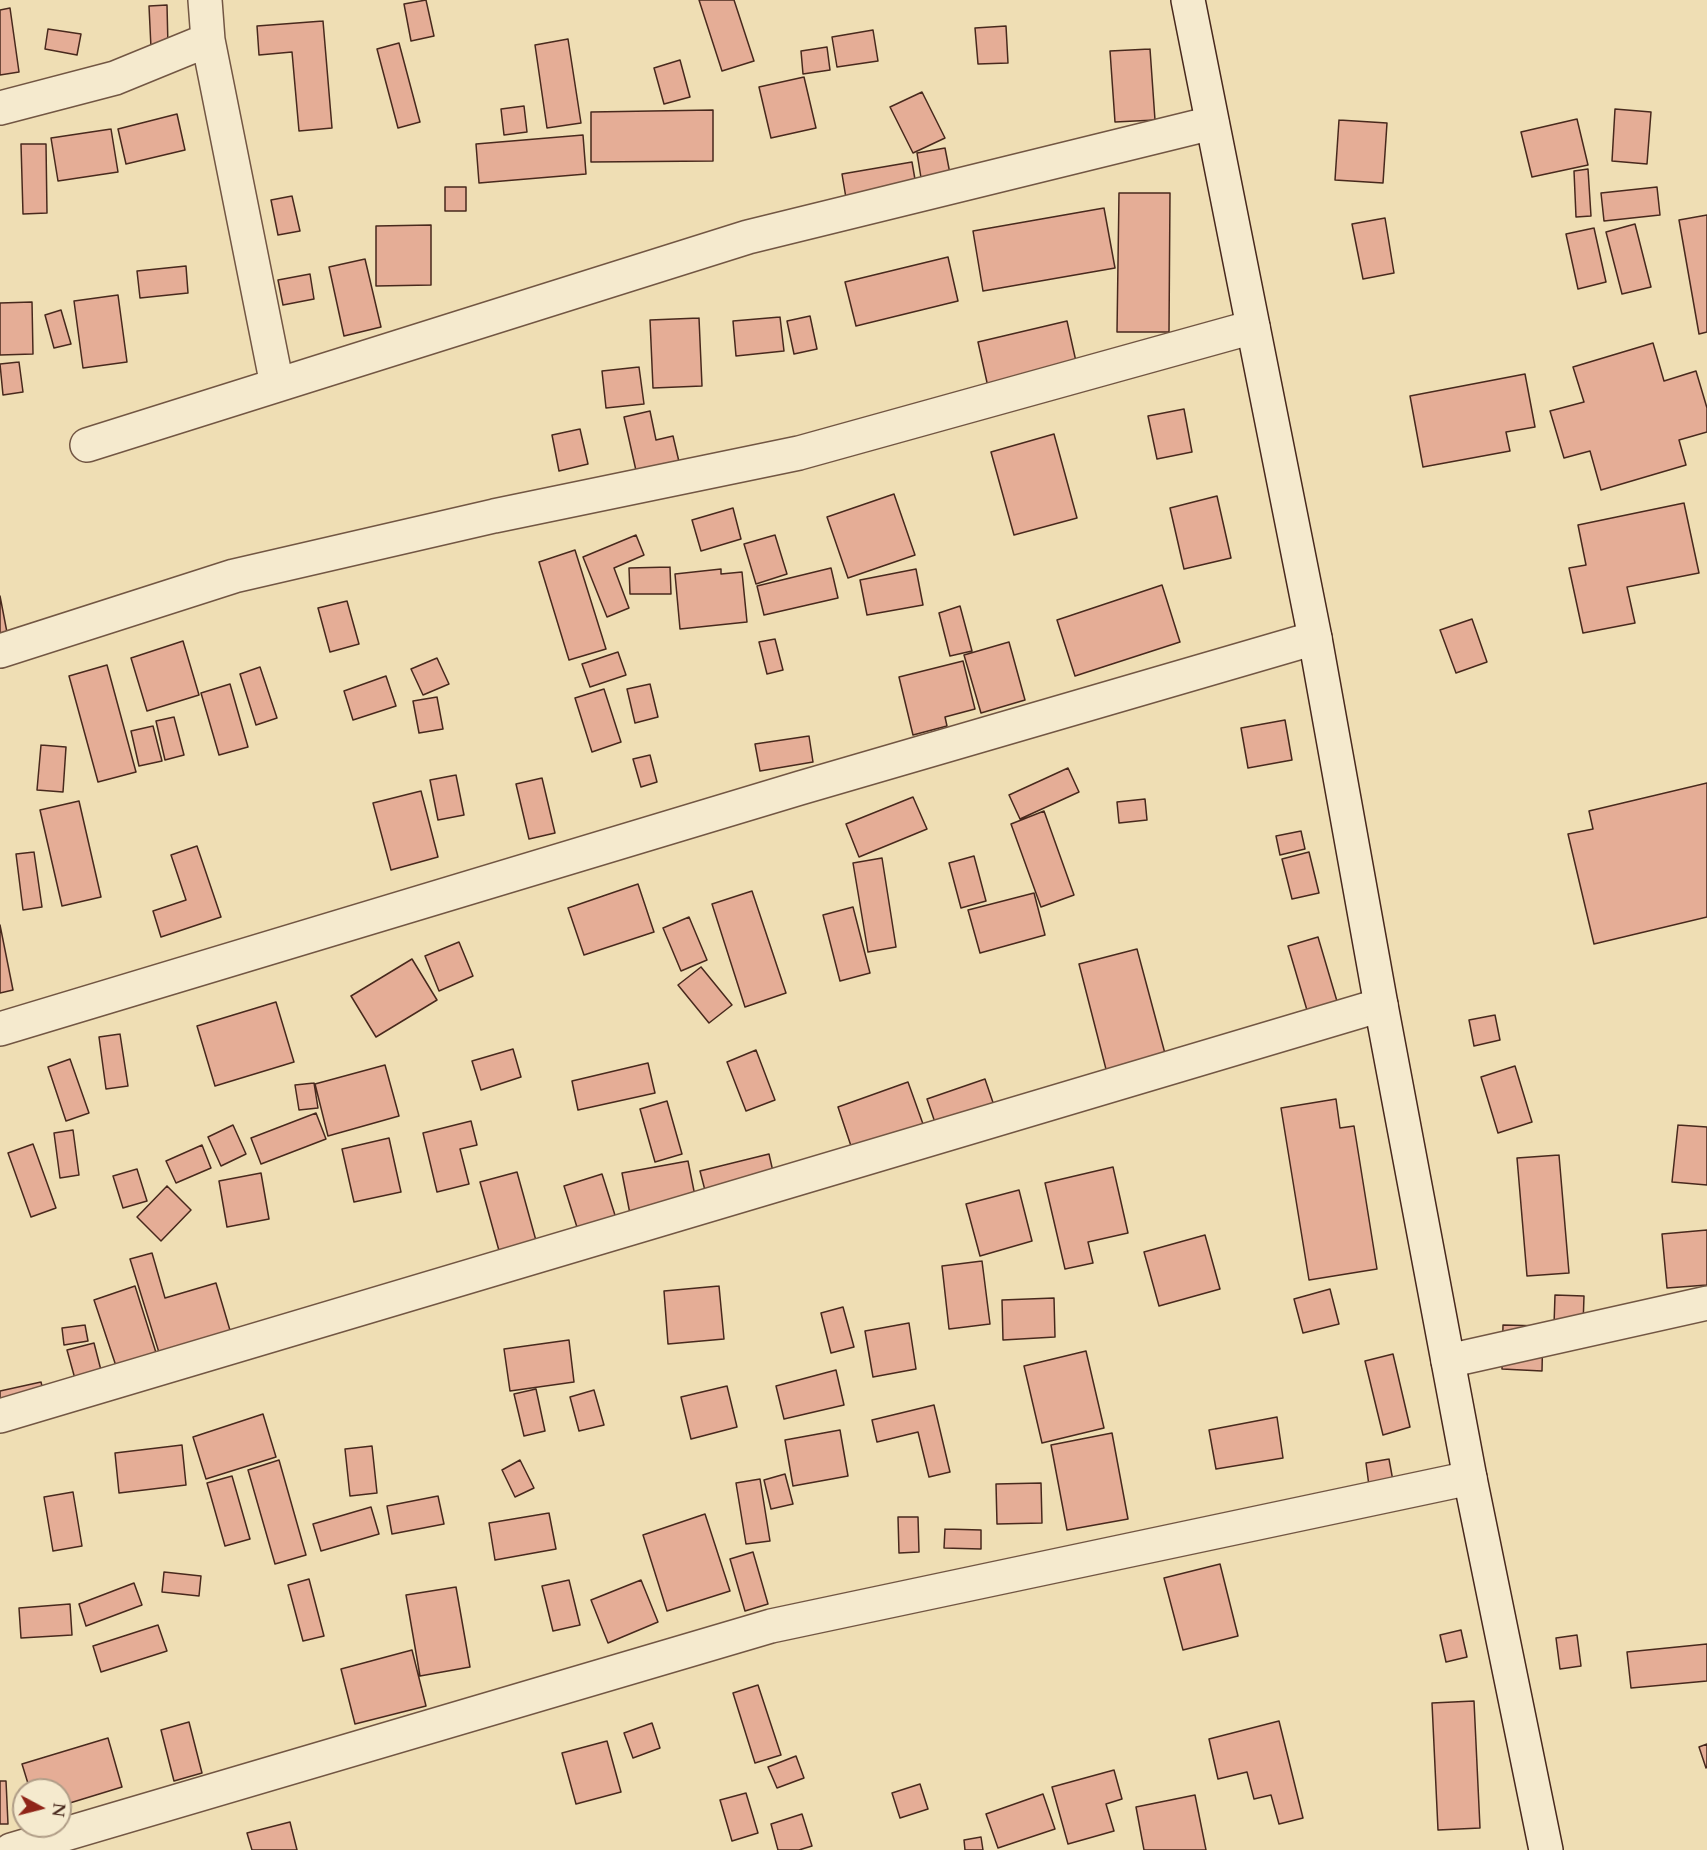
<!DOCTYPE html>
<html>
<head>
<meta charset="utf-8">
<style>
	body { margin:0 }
	#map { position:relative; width:1707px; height:1850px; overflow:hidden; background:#efdeb4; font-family:Cardo,serif }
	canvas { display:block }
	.north { position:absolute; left:12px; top:1778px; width:60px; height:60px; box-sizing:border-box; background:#f5eace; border:2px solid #b09d87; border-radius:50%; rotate:97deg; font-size:16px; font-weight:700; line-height:24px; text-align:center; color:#48291d }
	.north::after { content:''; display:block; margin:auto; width:21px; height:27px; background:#8f2418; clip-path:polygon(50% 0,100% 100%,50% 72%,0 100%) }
</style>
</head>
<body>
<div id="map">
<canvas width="1707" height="1850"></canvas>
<div class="north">N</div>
</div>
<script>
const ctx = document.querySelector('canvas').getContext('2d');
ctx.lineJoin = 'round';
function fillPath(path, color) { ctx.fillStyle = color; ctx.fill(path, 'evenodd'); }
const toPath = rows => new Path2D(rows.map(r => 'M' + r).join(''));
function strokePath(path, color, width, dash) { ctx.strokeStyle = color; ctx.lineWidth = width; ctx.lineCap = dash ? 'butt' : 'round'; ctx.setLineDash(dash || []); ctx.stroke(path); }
const building = toPath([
	[426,0,434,36,411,41,404,4,426,0],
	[699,0,734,0,754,61,722,71,699,0],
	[167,5,168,47,151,48,149,6,167,5],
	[10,8,19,72,0,75,0,10,10,8],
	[323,21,332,128,299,131,292,52,259,55,257,26,323,21],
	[1006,26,1008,63,978,64,975,28,1006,26],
	[48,29,81,34,77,55,45,49,48,29],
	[873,30,878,61,837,67,832,37,873,30],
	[568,39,581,123,547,128,535,45,568,39],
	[399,43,420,122,398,128,377,49,399,43],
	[827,47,830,70,803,74,801,51,827,47],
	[1150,49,1155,120,1115,122,1110,51,1150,49],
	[680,60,690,97,664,104,654,68,680,60],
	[804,77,816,128,771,138,759,87,804,77],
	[922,92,945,138,913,153,890,107,922,92],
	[524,106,527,132,504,135,501,109,524,106],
	[1615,109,1651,112,1647,164,1612,161,1615,109],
	[713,110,713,161,591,162,591,112,713,110],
	[177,114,185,150,126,164,118,129,177,114],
	[1577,119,1588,165,1532,177,1521,132,1577,119],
	[1339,120,1387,123,1383,183,1335,180,1339,120],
	[111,129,118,172,58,181,51,138,111,129],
	[583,135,586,174,479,183,476,144,583,135],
	[21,144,46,144,47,213,23,214,21,144],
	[945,148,952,184,923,190,917,153,945,148],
	[912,162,917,191,847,204,842,174,912,162],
	[1588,169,1591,216,1576,217,1574,171,1588,169],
	[445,187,466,187,466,211,445,211,445,187],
	[1657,187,1660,215,1604,221,1601,193,1657,187],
	[1119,193,1170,193,1169,332,1117,332,1119,193],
	[292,196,300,231,278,235,271,200,292,196],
	[1104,208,1115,268,983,291,973,231,1104,208],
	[1707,215,1707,332,1699,334,1679,220,1707,215],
	[1385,218,1394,273,1363,279,1352,224,1385,218],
	[1635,224,1651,287,1622,294,1606,232,1635,224],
	[431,225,431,285,376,286,376,226,431,225],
	[1594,228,1606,282,1578,289,1566,234,1594,228],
	[948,257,958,301,856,326,845,282,948,257],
	[365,259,381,327,344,336,329,267,365,259],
	[186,266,188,293,140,298,137,271,186,266],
	[310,274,314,299,283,305,278,280,310,274],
	[118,295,127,362,83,368,74,301,118,295],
	[32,302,33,354,0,355,0,303,32,302],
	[61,310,71,344,54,348,45,315,61,310],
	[810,316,817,349,794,354,787,321,810,316],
	[780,317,784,351,736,356,733,321,780,317],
	[699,318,702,386,653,388,650,320,699,318],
	[1067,321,1077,366,988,387,978,342,1067,321],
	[1653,343,1664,381,1696,371,1707,408,1707,432,1679,440,1686,465,1601,490,1590,451,1564,458,1550,411,1584,402,1573,367,1653,343],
	[19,362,23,392,3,395,0,364,19,362],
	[639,367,644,404,606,408,602,371,639,367],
	[1525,374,1535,427,1506,432,1510,451,1423,467,1410,396,1525,374],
	[1184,409,1192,452,1157,459,1148,416,1184,409],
	[650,411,656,440,673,436,680,466,637,475,624,417,650,411],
	[580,429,588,464,559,471,552,435,580,429],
	[1054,434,1077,518,1014,535,991,452,1054,434],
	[894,494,915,555,848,578,827,517,894,494],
	[1217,496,1231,558,1184,569,1170,508,1217,496],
	[1684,503,1699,573,1627,587,1635,623,1583,633,1569,568,1586,565,1578,525,1684,503],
	[733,508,741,539,701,551,692,520,733,508],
	[636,535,644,555,614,568,629,608,607,617,583,557,636,535],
	[775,535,787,574,756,584,744,544,775,535],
	[575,550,606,649,569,660,539,562,575,550],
	[670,567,671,594,630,594,629,568,670,567],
	[831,568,838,598,764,615,757,586,831,568],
	[721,569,721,574,742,572,747,622,680,629,675,574,721,569],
	[916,569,923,605,867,615,860,580,916,569],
	[1162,585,1180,642,1075,676,1057,620,1162,585],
	[0,596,10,648,0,649,0,596],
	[347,601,359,644,330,652,318,608,347,601],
	[960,606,972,651,950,656,939,613,960,606],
	[1472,619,1487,662,1456,673,1440,630,1472,619],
	[775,639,783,670,767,674,759,642,775,639],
	[183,641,199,695,147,711,131,658,183,641],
	[1009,642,1025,700,981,713,964,655,1009,642],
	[618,652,626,675,590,687,582,664,618,652],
	[437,658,449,684,423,695,411,669,437,658],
	[963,661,975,709,945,717,947,726,913,735,899,677,963,661],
	[107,665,136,772,98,782,69,676,107,665],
	[260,667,277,718,256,725,240,674,260,667],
	[386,676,396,706,353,720,344,691,386,676],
	[230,684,248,747,219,755,201,693,230,684],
	[650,684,658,717,635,723,627,689,650,684],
	[604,689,621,742,592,752,575,698,604,689],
	[437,697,443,729,419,733,413,701,437,697],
	[174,717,184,755,165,760,156,721,174,717],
	[1285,720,1292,760,1248,768,1241,728,1285,720],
	[153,726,162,761,139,766,131,731,153,726],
	[809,736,813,762,760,771,755,744,809,736],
	[41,745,66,747,63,792,37,790,41,745],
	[650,755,657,782,641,787,633,759,650,755],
	[1068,768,1079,792,1020,819,1009,795,1068,768],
	[456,775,464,815,438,820,430,780,456,775],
	[542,778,555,833,529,839,516,784,542,778],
	[1707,783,1707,917,1594,944,1568,834,1593,829,1589,811,1707,783],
	[421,791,438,857,391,870,373,803,421,791],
	[913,797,927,829,859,857,846,824,913,797],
	[1145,799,1147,820,1119,823,1117,802,1145,799],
	[79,801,101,897,62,906,40,810,79,801],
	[1044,811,1074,895,1041,907,1011,824,1044,811],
	[1301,831,1305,849,1280,855,1276,836,1301,831],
	[197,846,221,917,161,937,153,911,186,900,171,855,197,846],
	[34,852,42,907,23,910,16,854,34,852],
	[1309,852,1319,893,1292,899,1282,859,1309,852],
	[974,856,986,901,961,908,949,863,974,856],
	[882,858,896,947,868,952,853,863,882,858],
	[638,884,654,932,584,955,568,908,638,884],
	[752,891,786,993,745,1007,712,904,752,891],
	[1034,893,1045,935,980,953,968,910,1034,893],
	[853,907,870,973,840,981,823,915,853,907],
	[689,917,707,960,681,971,663,928,689,917],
	[0,925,13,990,0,993,0,925],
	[1318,937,1339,1008,1309,1017,1288,946,1318,937],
	[459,942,473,976,439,991,425,956,459,942],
	[1137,949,1167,1061,1108,1077,1079,964,1137,949],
	[412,959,437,1000,376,1037,351,996,412,959],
	[701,967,732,1005,709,1023,678,985,701,967],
	[276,1002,294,1062,215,1086,197,1026,276,1002],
	[1495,1015,1500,1040,1474,1046,1469,1020,1495,1015],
	[120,1034,128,1086,106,1089,99,1037,120,1034],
	[513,1049,521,1077,481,1090,472,1061,513,1049],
	[756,1050,775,1100,746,1111,727,1062,756,1050],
	[70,1059,89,1113,66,1121,48,1067,70,1059],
	[648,1063,655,1093,578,1110,572,1081,648,1063],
	[385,1065,399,1116,328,1136,315,1084,385,1065],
	[1515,1066,1532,1122,1498,1133,1481,1077,1515,1066],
	[985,1079,1002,1129,944,1149,927,1099,985,1079],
	[908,1082,928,1138,857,1164,838,1107,908,1082],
	[314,1083,318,1108,299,1110,295,1085,314,1083],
	[1336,1099,1340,1128,1354,1126,1377,1269,1309,1280,1281,1108,1336,1099],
	[667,1101,682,1154,655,1162,640,1109,667,1101],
	[316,1113,326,1139,261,1164,251,1138,316,1113],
	[471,1121,477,1145,460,1149,469,1184,437,1192,423,1133,471,1121],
	[233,1125,246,1154,221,1166,208,1137,233,1125],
	[1678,1125,1707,1127,1707,1185,1672,1182,1678,1125],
	[73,1130,79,1175,60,1178,54,1133,73,1130],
	[389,1138,401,1192,354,1202,342,1149,389,1138],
	[33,1144,56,1208,31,1217,8,1153,33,1144],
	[202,1145,211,1168,176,1183,166,1161,202,1145],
	[769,1154,776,1185,708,1202,700,1171,769,1154],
	[1559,1155,1569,1273,1527,1276,1517,1158,1559,1155],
	[688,1161,698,1211,632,1224,622,1173,688,1161],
	[1113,1167,1128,1233,1088,1242,1093,1263,1065,1269,1045,1183,1113,1167],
	[137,1169,147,1201,123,1208,113,1176,137,1169],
	[517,1172,540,1255,503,1265,480,1182,517,1172],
	[261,1173,269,1219,227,1227,219,1181,261,1173],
	[602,1174,620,1231,582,1243,564,1186,602,1174],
	[167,1186,191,1210,161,1241,137,1217,167,1186],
	[1019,1190,1032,1241,980,1256,966,1204,1019,1190],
	[1707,1230,1707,1285,1667,1288,1662,1234,1707,1230],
	[1205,1235,1220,1289,1159,1306,1144,1252,1205,1235],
	[152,1253,165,1298,216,1283,232,1337,161,1359,130,1259,152,1253],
	[982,1261,990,1324,949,1329,942,1266,982,1261],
	[135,1286,158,1359,118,1372,94,1300,135,1286],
	[719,1286,724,1339,668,1344,664,1291,719,1286],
	[1330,1289,1339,1324,1303,1333,1294,1299,1330,1289],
	[1555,1295,1584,1296,1583,1326,1554,1325,1555,1295],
	[1054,1298,1055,1337,1003,1340,1002,1300,1054,1298],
	[843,1307,854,1347,831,1353,821,1313,843,1307],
	[909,1323,916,1369,873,1377,865,1331,909,1323],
	[85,1325,88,1341,64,1345,62,1328,85,1325],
	[1503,1325,1543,1326,1542,1371,1502,1369,1503,1325],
	[569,1340,574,1382,510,1391,504,1349,569,1340],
	[94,1343,103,1378,77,1386,67,1350,94,1343],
	[1086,1351,1104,1428,1042,1443,1024,1366,1086,1351],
	[1393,1354,1410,1427,1383,1435,1365,1361,1393,1354],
	[836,1370,844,1405,784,1419,776,1386,836,1370],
	[41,1382,46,1403,0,1414,0,1391,41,1382],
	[727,1386,737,1427,691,1439,681,1397,727,1386],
	[536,1389,545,1431,524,1436,514,1394,536,1389],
	[594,1390,604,1425,579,1431,570,1397,594,1390],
	[934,1405,950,1472,929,1477,918,1432,877,1442,872,1420,934,1405],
	[263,1414,276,1457,206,1479,193,1437,263,1414],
	[1277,1417,1283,1458,1216,1469,1209,1430,1277,1417],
	[840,1430,848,1476,793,1486,785,1440,840,1430],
	[1112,1433,1128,1519,1067,1530,1051,1445,1112,1433],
	[182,1445,186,1485,119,1493,115,1453,182,1445],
	[372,1446,377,1493,350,1496,345,1449,372,1446],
	[1389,1459,1393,1481,1369,1486,1366,1463,1389,1459],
	[279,1460,306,1555,275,1564,248,1470,279,1460],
	[520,1460,534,1488,515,1497,502,1470,520,1460],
	[785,1474,793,1504,771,1509,764,1480,785,1474],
	[232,1476,250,1539,225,1546,207,1483,232,1476],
	[760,1479,770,1541,746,1544,736,1483,760,1479],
	[1041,1483,1042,1523,997,1524,996,1484,1041,1483],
	[73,1492,82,1546,53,1551,44,1497,73,1492],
	[438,1496,444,1524,392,1534,387,1506,438,1496],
	[371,1507,379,1534,321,1551,313,1524,371,1507],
	[549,1513,556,1549,495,1560,489,1523,549,1513],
	[705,1514,730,1591,667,1611,643,1535,705,1514],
	[898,1517,918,1517,919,1552,899,1553,898,1517],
	[945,1529,981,1530,981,1549,944,1548,945,1529],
	[753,1552,768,1604,745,1611,730,1559,753,1552],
	[1220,1564,1238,1636,1183,1650,1164,1578,1220,1564],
	[164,1572,201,1576,199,1596,162,1592,164,1572],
	[309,1579,324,1636,303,1641,288,1585,309,1579],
	[569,1580,580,1625,553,1631,542,1586,569,1580],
	[641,1580,658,1622,608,1643,591,1600,641,1580],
	[134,1583,142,1605,86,1626,79,1604,134,1583],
	[456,1587,470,1667,420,1676,406,1595,456,1587],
	[70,1604,72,1635,21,1638,19,1608,70,1604],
	[158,1625,167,1651,101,1672,93,1646,158,1625],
	[1461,1630,1467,1657,1446,1662,1440,1635,1461,1630],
	[1577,1635,1581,1666,1560,1669,1556,1638,1577,1635],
	[1707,1644,1707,1681,1631,1688,1627,1652,1707,1644],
	[412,1650,426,1706,355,1724,341,1669,412,1650],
	[758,1685,781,1755,755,1763,733,1693,758,1685],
	[1474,1701,1480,1828,1438,1830,1432,1703,1474,1701],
	[1279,1721,1303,1818,1279,1824,1271,1795,1254,1799,1247,1772,1218,1779,1209,1739,1279,1721],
	[189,1722,202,1773,174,1781,161,1730,189,1722],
	[652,1723,660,1748,633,1758,624,1733,652,1723],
	[108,1738,122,1787,60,1806,60,1790,30,1790,22,1764,108,1738],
	[607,1741,621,1792,576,1804,562,1753,607,1741],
	[1707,1744,1707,1767,1706,1768,1699,1747,1707,1744],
	[796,1756,804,1778,777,1788,768,1767,796,1756],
	[1114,1770,1122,1799,1106,1804,1114,1831,1068,1844,1052,1787,1114,1770],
	[0,1781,6,1781,8,1824,0,1824,0,1781],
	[920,1784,928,1809,900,1818,892,1793,920,1784],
	[746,1793,758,1833,732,1841,720,1800,746,1793],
	[1043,1794,1055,1829,998,1848,986,1814,1043,1794],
	[1195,1795,1206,1850,1144,1850,1136,1807,1195,1795],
	[802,1814,812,1846,799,1850,778,1850,771,1824,802,1814],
	[290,1822,297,1850,252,1850,247,1833,290,1822],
	[981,1837,983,1850,965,1850,964,1840,981,1837]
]);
fillPath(building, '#e5ad96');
strokePath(building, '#48291d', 1.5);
const street = toPath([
	[205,0,208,40,277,385],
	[0,108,115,78,208,40],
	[87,445,748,237,1212,123],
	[0,651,234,576,494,516,799,453,1253,327],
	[0,1029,800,788,1315,638],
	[1448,1361,1707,1303],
	[0,1416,1381,1005],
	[11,1850,771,1626,1470,1478]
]);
const secondary = toPath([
	[1188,0,1315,638,1381,1005,1470,1478,1546,1850]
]);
strokePath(street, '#725643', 36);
strokePath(secondary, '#48291d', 36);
strokePath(street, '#f5eace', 33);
strokePath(secondary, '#f5eace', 33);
</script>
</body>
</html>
